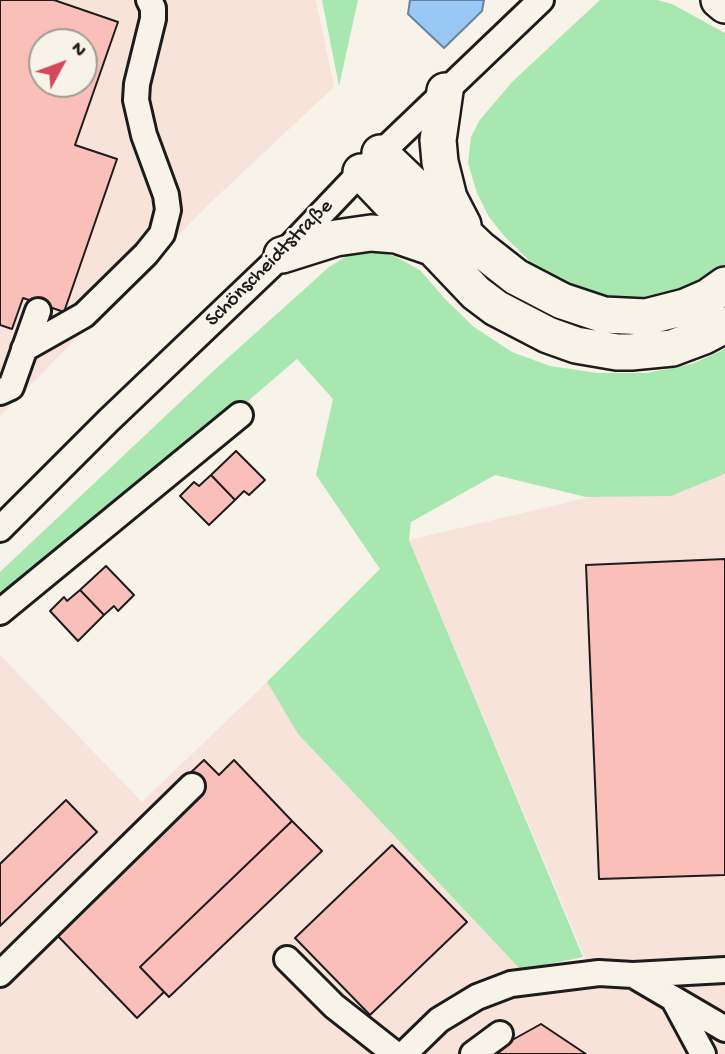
<!DOCTYPE html>
<html>
<head>
<meta charset="utf-8">
<style>
	body { margin:0 }
	#map { position:relative; width:725px; height:1054px; overflow:hidden; background:#f7f3e8; font-family:"Gochi Hand",sans-serif }
	canvas { display:block }
	.north { position:absolute; left:28px; top:28px; width:70px; height:70px; box-sizing:border-box; background:#f7f3e8; border:2px solid #9f9d96; border-radius:50%; rotate:49deg; font-size:19px; font-weight:700; line-height:28px; text-align:center; color:#1c1c1c }
	.north::after { content:''; display:block; margin:auto; width:24px; height:32px; background:#d1495b; clip-path:polygon(50% 0,100% 100%,50% 72%,0 100%) }
</style>
</head>
<body>
<div id="map">
<canvas width="725" height="1054"></canvas>
<div class="north">N</div>
</div>
<script>
const ctx = document.querySelector('canvas').getContext('2d');
ctx.lineJoin = 'round';
function fillPath(path, color) { ctx.fillStyle = color; ctx.fill(path, 'evenodd'); }
const toPath = rows => new Path2D(rows.map(r => 'M' + r).join(''));
function strokePath(path, color, width, dash) { ctx.strokeStyle = color; ctx.lineWidth = width; ctx.lineCap = dash ? 'butt' : 'round'; ctx.setLineDash(dash || []); ctx.stroke(path); }
function write(font, color, halo, rows, align = 'center') {
  ctx.font = font + ' "Gochi Hand",sans-serif'; ctx.lineWidth = 5; ctx.setLineDash([]); ctx.textBaseline = 'middle'; ctx.strokeStyle = halo; ctx.fillStyle = color; for (const [text, x, y, turn = 0] of rows) {
    ctx.save(); ctx.translate(x, y); ctx.rotate((+turn || 0) * Math.PI / 180); ctx.textAlign = isNaN(turn) ? turn : align; if (halo) ctx.strokeText(text, 0, 0); ctx.fillText(text, 0, 0); ctx.restore();
  }
}
fillPath(toPath([
	[0,0,316,0,334,87,208,205,0,416],
	[42,42,84,42,84,84,42,84],
	[725,465,725,1054,0,1054,0,655,142,802,267,682,298,734,521,970,528,986,593,977,409,540]
]), '#f8e3da');
fillPath(toPath([
	[322,0,358,0,339,86],
	[600,0,657,0,672,4,725,33,725,265,684,292,645,301,591,297,539,270,506,238,489,217,477,193,468,163,471,137,479,121,512,82],
	[367,250,394,256,420,270,445,299,474,327,512,352,550,366,598,373,647,373,692,364,725,349,725,473,722,475,671,496,586,497,495,475,411,522,409,540,583,957,521,970,298,734,267,682,380,569,316,475,333,399,297,359,0,614,0,572,210,374,329,267,347,256]
]), '#a8e8b0');
const water = toPath([
	[410,0,484,0,482,11,444,48,408,14,410,0]
]);
fillPath(water, '#9ac8f5');
strokePath(water, '#68839e', 2);
const building = toPath([
	[0,0,54,0,118,22,75,145,117,159,64,312,23,298,12,329,0,325,0,0],
	[42,42,84,42,84,84,42,84,42,42],
	[236,451,265,480,249,495,244,491,235,500,211,475,236,451],
	[211,475,235,500,209,525,180,496,194,482,199,486,211,475],
	[725,559,725,875,599,879,586,565,725,559],
	[106,566,134,595,118,611,114,606,104,615,80,590,106,566],
	[80,590,104,615,78,641,50,611,64,597,67,601,80,590],
	[204,760,219,775,234,760,292,821,140,967,164,992,137,1018,55,933,185,778,204,760],
	[66,800,97,832,0,926,0,864,66,800],
	[292,821,322,851,169,997,140,967,292,821],
	[392,845,467,922,370,1015,295,938,392,845],
	[541,1024,586,1054,498,1054,505,1044,541,1024]
]);
fillPath(building, '#fbbfba');
strokePath(building, '#1c1c1c', 2);
const minor = toPath([
	[24,349,84,315,146,254,162,234,168,210,166,195,144,135,136,100,137,84,153,19,153,8,149,0],
	[0,392,11,387,38,311],
	[0,529,109,420,282,255,361,172,541,0],
	[0,612,240,415],
	[287,959,334,1006,395,1054],
	[0,974,192,786],
	[633,975,725,1029],
	[674,1000,703,1054],
	[404,1054,439,1020,477,997,511,984,599,973,633,975,725,970],
	[473,1054,500,1034]
]);
const highway = toPath([
	[719,0,725,5],
	[445,91,438,140,440,162,449,198,463,225],
	[380,153,479,248,516,277,562,301,604,315,646,317,685,307,708,297,725,285],
	[361,172,476,293,496,308,548,335,576,345,617,352,631,352,672,348,704,336,725,325],
	[282,255,336,238,371,233,396,235,431,247]
]);
strokePath(minor, '#1c1c1c', 30);
strokePath(highway, '#1c1c1c', 40);
strokePath(minor, '#f7f3e8', 24);
strokePath(highway, '#f7f3e8', 35);
write('21px', '#1c1c1c', '#f7f3e8', [
	["Schönscheidtstraße",270,264,-45]
]);
</script>
</body>
</html>
